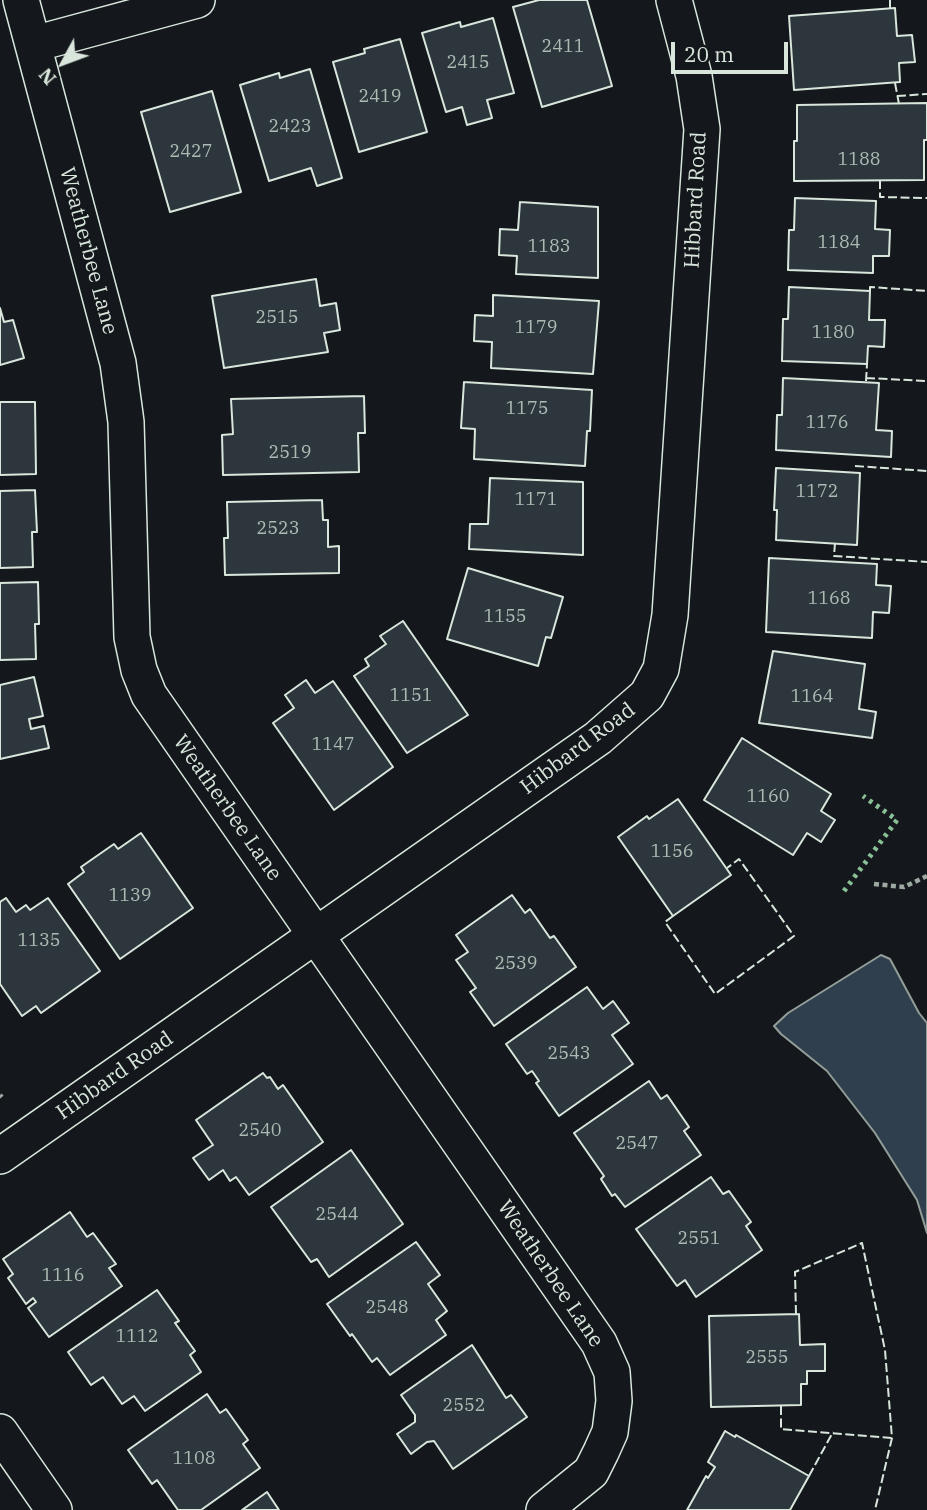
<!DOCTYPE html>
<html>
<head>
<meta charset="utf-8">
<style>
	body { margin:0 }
	#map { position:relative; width:927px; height:1510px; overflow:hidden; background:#14181c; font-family:"IBM Plex Serif",serif }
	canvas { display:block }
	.north { position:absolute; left:28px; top:28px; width:70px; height:70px; -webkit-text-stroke:5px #14181c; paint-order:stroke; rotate:229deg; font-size:19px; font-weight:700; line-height:28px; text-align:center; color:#d8e6dc }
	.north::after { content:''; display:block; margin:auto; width:24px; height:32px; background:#d8e6dc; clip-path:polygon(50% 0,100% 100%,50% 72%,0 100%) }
	.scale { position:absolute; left:671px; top:42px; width:117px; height:32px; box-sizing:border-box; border:4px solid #d8e6dc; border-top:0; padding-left:9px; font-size:21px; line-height:24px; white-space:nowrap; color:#d8e6dc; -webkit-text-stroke:5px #14181c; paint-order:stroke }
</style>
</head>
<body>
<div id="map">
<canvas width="927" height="1510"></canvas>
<div class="north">N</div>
<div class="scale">20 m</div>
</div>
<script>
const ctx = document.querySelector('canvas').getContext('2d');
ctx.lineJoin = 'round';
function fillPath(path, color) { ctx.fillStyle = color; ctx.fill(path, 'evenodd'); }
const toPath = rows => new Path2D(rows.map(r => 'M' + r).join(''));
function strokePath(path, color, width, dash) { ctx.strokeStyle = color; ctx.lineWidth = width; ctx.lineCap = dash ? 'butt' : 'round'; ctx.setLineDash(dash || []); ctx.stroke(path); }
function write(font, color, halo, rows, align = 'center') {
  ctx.font = font + ' "IBM Plex Serif",serif'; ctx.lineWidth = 5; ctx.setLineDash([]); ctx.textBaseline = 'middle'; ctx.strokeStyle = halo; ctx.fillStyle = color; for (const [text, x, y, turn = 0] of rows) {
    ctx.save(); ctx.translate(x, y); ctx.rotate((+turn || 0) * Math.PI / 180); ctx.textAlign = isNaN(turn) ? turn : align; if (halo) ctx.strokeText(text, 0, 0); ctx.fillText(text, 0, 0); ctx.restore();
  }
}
const water = toPath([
	[881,955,890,959,919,1013,927,1023,927,1233,917,1200,875,1133,827,1071,781,1034,774,1026,788,1013,881,955]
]);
fillPath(water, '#2f3f4d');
strokePath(water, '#939e99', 2);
const building = toPath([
	[539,0,587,0,612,86,542,107,513,7,539,0],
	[895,8,897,36,912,35,915,62,899,63,900,82,794,90,789,16,895,8],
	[493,18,514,93,487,100,492,118,467,125,462,107,446,112,422,33,460,22,461,27,493,18],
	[400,39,427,132,359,152,333,62,365,53,364,49,400,39],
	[310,69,342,178,317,186,311,168,269,181,240,85,279,73,280,78,310,69],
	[212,91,241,192,170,212,141,112,212,91],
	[927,103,927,140,924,140,924,180,794,181,794,141,797,141,797,105,927,103],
	[795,198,876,201,875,229,890,230,889,256,873,256,873,273,788,270,789,230,794,230,795,198],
	[520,202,598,207,598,278,516,274,517,256,499,255,500,229,518,230,520,202],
	[316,279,320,306,336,303,340,330,324,333,328,352,224,368,212,296,316,279],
	[789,287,870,291,869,320,885,320,884,347,868,346,867,364,782,361,783,319,788,319,789,287],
	[493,295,599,301,593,374,491,368,492,342,474,341,475,315,493,316,493,295],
	[0,308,4,322,13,320,24,358,0,365,0,308],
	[783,378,879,383,876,430,892,431,891,457,776,450,777,415,782,415,783,378],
	[464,382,592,390,590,431,587,431,585,466,474,459,475,429,461,428,464,382],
	[364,396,365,433,358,433,359,472,223,475,222,435,233,434,231,399,364,396],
	[0,402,35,402,36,474,0,475,0,402],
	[776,468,860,473,857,545,776,540,777,510,774,510,776,468],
	[490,478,583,482,583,555,469,549,470,524,488,524,490,478],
	[35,490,37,532,32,532,33,567,0,568,0,491,35,490],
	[322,500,323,520,328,520,328,547,339,546,339,573,225,575,224,538,228,538,227,502,322,500],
	[769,558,877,564,876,585,891,586,889,613,873,612,872,638,766,632,769,558],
	[468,568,563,597,551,638,546,637,538,666,447,639,468,568],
	[38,582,39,624,35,624,36,659,0,660,0,583,38,582],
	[403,621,468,715,407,753,354,676,369,666,365,659,386,644,380,636,403,621],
	[773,651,865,664,859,709,876,712,872,738,759,723,773,651],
	[34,677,43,716,29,719,31,729,44,726,49,748,0,759,0,685,34,677],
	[306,680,315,693,333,681,393,767,334,810,273,723,294,708,285,695,306,680],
	[742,738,831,794,821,811,835,820,821,842,807,833,793,855,704,800,742,738],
	[678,799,731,875,673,916,618,837,647,816,649,819,678,799],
	[141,833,193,908,120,959,68,884,84,872,81,867,114,844,118,849,141,833],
	[512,895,525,913,530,909,550,938,554,936,576,967,494,1026,470,992,476,988,456,960,468,952,456,935,512,895],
	[6,898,16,912,26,905,30,910,48,898,100,971,41,1013,36,1006,22,1016,0,984,0,902,6,898],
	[587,987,603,1009,613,1001,629,1023,612,1035,633,1064,559,1116,536,1083,539,1081,532,1071,527,1074,506,1044,587,987],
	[263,1073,267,1078,270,1077,278,1089,283,1085,323,1142,249,1195,236,1177,230,1181,223,1170,209,1180,193,1158,213,1145,196,1120,263,1073],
	[649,1081,661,1099,667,1095,689,1127,684,1131,701,1155,625,1207,615,1194,612,1196,601,1179,604,1176,574,1133,649,1081],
	[351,1150,403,1224,329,1277,317,1259,311,1262,271,1207,351,1150],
	[711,1177,723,1194,729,1191,751,1222,746,1226,762,1250,696,1297,685,1280,677,1286,636,1229,711,1177],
	[70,1212,87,1237,93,1233,116,1264,109,1268,122,1286,49,1337,28,1308,36,1302,33,1298,26,1304,8,1278,13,1274,3,1259,70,1212],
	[416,1242,440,1275,428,1284,447,1311,436,1320,446,1335,390,1375,377,1358,372,1362,352,1334,350,1336,327,1304,416,1242],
	[157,1290,179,1321,175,1323,195,1351,190,1355,201,1372,145,1411,134,1396,122,1404,103,1377,91,1385,68,1352,157,1290],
	[799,1314,800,1345,825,1344,825,1371,807,1371,807,1384,801,1384,801,1405,711,1407,709,1316,799,1314],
	[472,1345,506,1398,511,1395,527,1417,453,1469,434,1441,427,1442,411,1454,397,1434,415,1422,415,1415,401,1395,472,1345],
	[207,1394,220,1413,226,1409,248,1440,243,1444,260,1468,201,1510,178,1510,157,1480,152,1484,128,1450,207,1394],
	[725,1431,735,1437,736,1435,809,1476,790,1510,687,1510,706,1476,708,1478,715,1467,708,1462,725,1431],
	[267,1492,279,1510,242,1510,267,1492]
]);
fillPath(building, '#2c363c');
strokePath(building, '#d8e6dc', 2);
const street = toPath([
	[21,0,118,363,126,422,132,637,139,670,149,695,599,1343,612,1372,614,1401,610,1432,601,1452,591,1472,544,1510],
	[34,44,197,0],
	[0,1156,598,738,647,695,661,669,670,615,702,129,694,76,674,0],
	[0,1432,54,1510]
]);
strokePath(street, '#d8e6dc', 38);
strokePath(toPath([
	[874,884,904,887,927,876],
	[0,1095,2,1097]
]), '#9da8a2', 4.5, [5, 3.5]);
strokePath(street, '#14181c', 35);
strokePath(toPath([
	[844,891,897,820,863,796]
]), '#8ac095', 5, [3.5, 5]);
strokePath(toPath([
	[890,0,890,8],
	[895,83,899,104],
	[897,96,927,94],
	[880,180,880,197,927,198],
	[870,291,870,287,927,291],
	[866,378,927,381],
	[866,381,867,364],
	[855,466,927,471],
	[835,543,834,556,927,562],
	[673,916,665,922,715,994,794,936,739,859,727,868],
	[796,1314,795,1272,862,1243,885,1350,892,1438,875,1510],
	[781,1406,781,1429,892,1438],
	[809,1476,833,1432]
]), '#d8e6dc', 2, [9, 3.5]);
write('18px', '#adbab4', null, [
	["2411",563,47],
	["2415",468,63],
	["2419",380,97],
	["2423",290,127],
	["2427",191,152],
	["1188",859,160],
	["1184",839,243],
	["1183",549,247],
	["2515",277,318],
	["1179",536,328],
	["1180",833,333],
	["1175",527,409],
	["1176",827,423],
	["2519",290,453],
	["1172",817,492],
	["1171",536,500],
	["2523",278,529],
	["1168",829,599],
	["1155",505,617],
	["1151",411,696],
	["1164",812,697],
	["1147",333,745],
	["1160",768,797],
	["1156",672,852],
	["1139",130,896],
	["1135",39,941],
	["2539",516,964],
	["2543",569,1054],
	["2540",260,1131],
	["2547",637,1144],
	["2544",337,1215],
	["2551",699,1239],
	["1116",63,1276],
	["2548",387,1308],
	["1112",137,1337],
	["2555",767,1358],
	["2552",464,1406],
	["1108",194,1459]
]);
write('21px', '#d8e6dc', '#14181c', [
	["Hibbard Road",696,200,-87],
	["Weatherbee Lane",88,251,75],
	["Hibbard Road",578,749,-37],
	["Weatherbee Lane",227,808,55],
	["Hibbard Road",115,1076,-35],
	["Weatherbee Lane",550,1274,56]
]);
</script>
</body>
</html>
